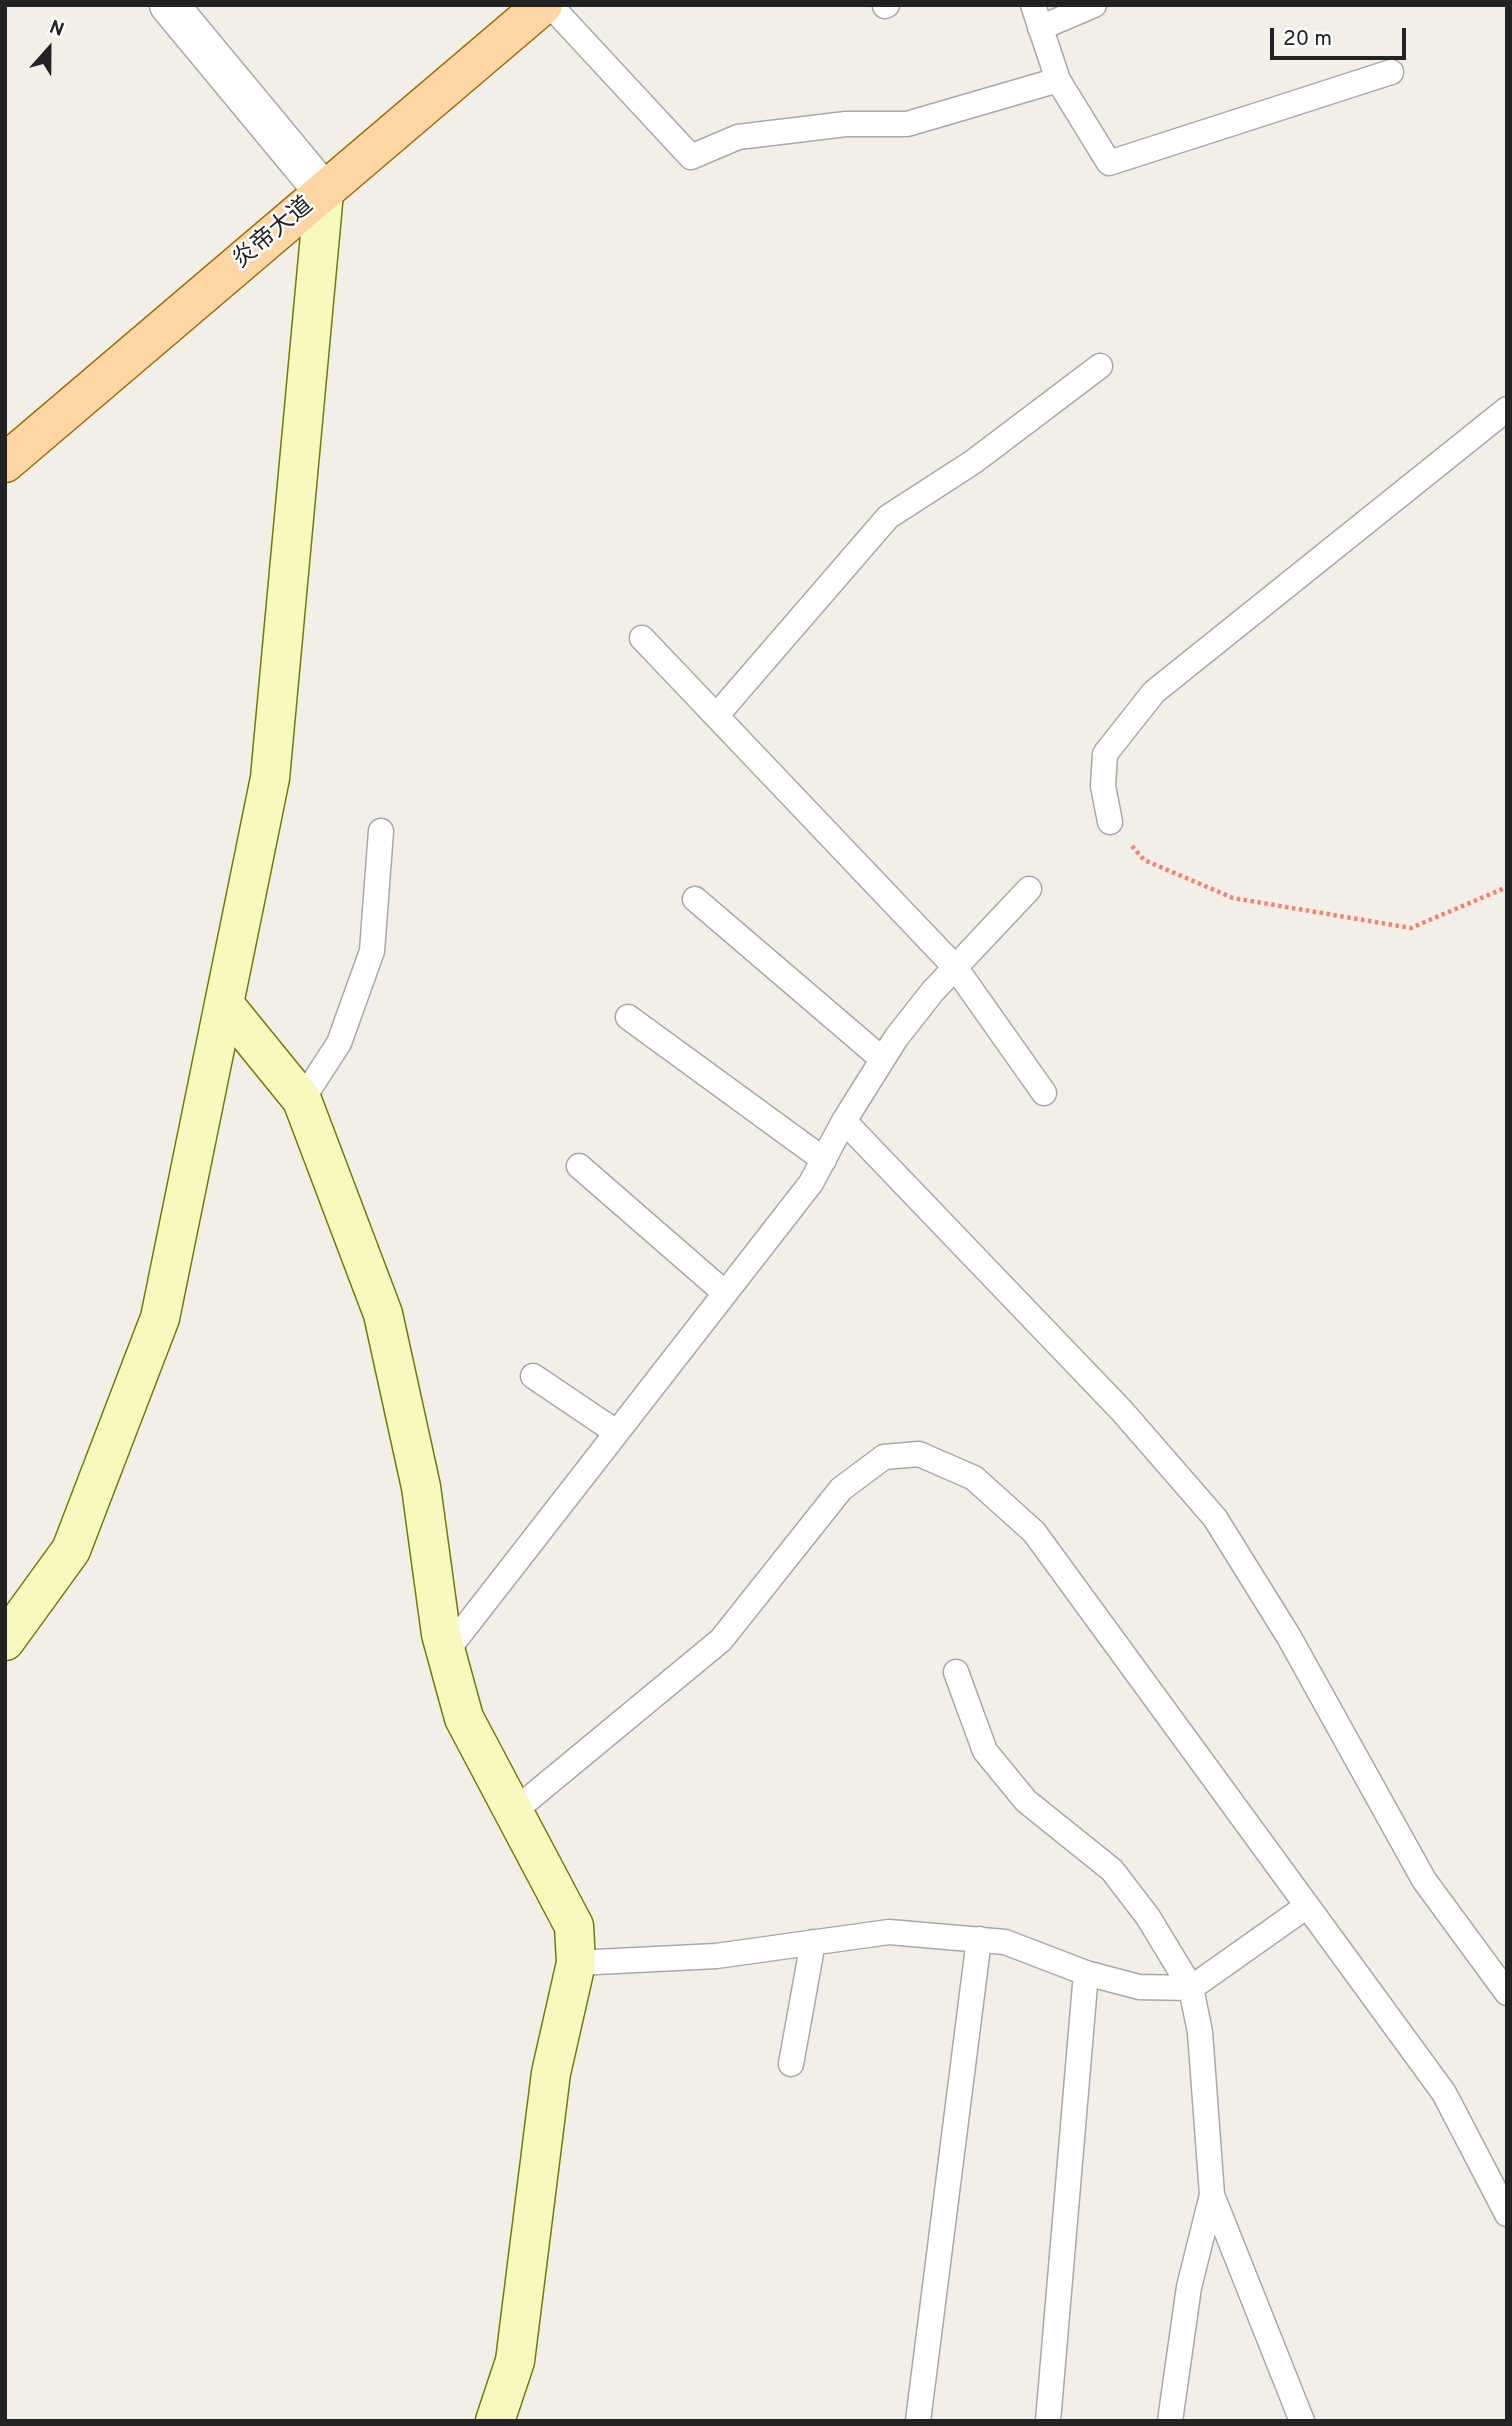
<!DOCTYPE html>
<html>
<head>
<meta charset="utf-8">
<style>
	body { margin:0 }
	#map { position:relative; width:1512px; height:2426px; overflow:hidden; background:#f2efe9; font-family:Overpass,sans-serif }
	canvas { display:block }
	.frame { position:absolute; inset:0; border:7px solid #222; pointer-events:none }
	.north { position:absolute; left:14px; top:14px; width:70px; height:70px; -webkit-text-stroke:5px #fff; paint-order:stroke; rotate:21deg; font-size:19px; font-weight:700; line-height:28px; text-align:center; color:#222 }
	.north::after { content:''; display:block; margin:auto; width:24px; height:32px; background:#222; clip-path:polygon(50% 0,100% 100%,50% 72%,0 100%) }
	.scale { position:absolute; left:1270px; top:28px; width:136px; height:32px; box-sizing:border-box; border:4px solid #222; border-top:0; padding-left:9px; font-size:21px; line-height:24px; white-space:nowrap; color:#222; -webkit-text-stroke:5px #fff; paint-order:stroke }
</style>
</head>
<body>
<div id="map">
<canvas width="1512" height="2426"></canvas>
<div class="frame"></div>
<div class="north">N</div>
<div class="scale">20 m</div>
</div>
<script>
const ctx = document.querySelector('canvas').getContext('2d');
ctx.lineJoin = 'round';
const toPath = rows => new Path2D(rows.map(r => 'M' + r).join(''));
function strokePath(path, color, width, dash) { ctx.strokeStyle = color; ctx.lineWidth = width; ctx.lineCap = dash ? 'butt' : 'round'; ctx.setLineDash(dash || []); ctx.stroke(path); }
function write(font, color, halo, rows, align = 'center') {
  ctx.font = font + ' Overpass,"Noto Sans SC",sans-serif'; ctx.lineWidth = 5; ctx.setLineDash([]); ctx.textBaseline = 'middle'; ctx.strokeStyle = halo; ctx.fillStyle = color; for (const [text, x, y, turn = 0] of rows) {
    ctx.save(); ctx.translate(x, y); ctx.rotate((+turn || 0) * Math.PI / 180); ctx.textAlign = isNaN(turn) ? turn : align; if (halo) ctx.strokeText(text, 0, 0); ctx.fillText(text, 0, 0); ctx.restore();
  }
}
const lane = toPath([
	[550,5,691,157,738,137,846,124,907,124,1058,80],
	[1033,5,1058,80,1109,163,1391,72],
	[885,6,887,5],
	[1040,28,1094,5],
	[642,638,955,967,1044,1093],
	[717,715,888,517,973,462,1100,366],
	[1110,822,1103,786,1105,754,1154,692,1507,409],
	[695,899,882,1059],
	[628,1017,824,1160],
	[302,1100,339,1043,372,951,381,831],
	[844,1121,1122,1411,1215,1518,1289,1637,1424,1880,1507,1993],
	[579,1166,725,1293],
	[533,1376,616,1432],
	[446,1652,811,1183,844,1121,896,1038,933,991,1029,889],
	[956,1672,985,1751,1026,1801,1112,1870,1148,1917,1191,1988,1200,2032,1212,2195,1189,2287,1170,2421],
	[513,1812,721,1640,841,1489,884,1457,919,1454,974,1478,1034,1532,1444,2093,1507,2214],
	[576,1963,716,1956,889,1932,1005,1942,1086,1973,1139,1987,1191,1988,1307,1906],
	[791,2064,813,1942],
	[1212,2195,1302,2421],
	[918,2421,979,1939],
	[1048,2421,1086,1973]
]);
const street = toPath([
	[169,5,324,192]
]);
const secondary = toPath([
	[224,1004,302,1100,383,1314,421,1487,441,1634,464,1718,574,1926,576,1963,551,2073,515,2361,495,2421],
	[5,1641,71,1550,160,1318,270,778,324,192]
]);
const primary = toPath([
	[5,463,543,5]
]);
strokePath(lane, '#a9a9a9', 27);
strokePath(street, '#a9a9a9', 41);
strokePath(secondary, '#707d05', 41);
strokePath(primary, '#a06b00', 41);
strokePath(toPath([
	[1132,846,1144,860,1233,898,1411,928,1507,887]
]), '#fa8072', 4.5, [3.5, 3.5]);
strokePath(lane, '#fff', 24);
strokePath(street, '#fff', 38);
strokePath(secondary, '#f7fabf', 38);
strokePath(primary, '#fcd6a4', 38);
write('24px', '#222', '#fff', [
	["炎帝大道",274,234,-40]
]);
</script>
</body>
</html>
